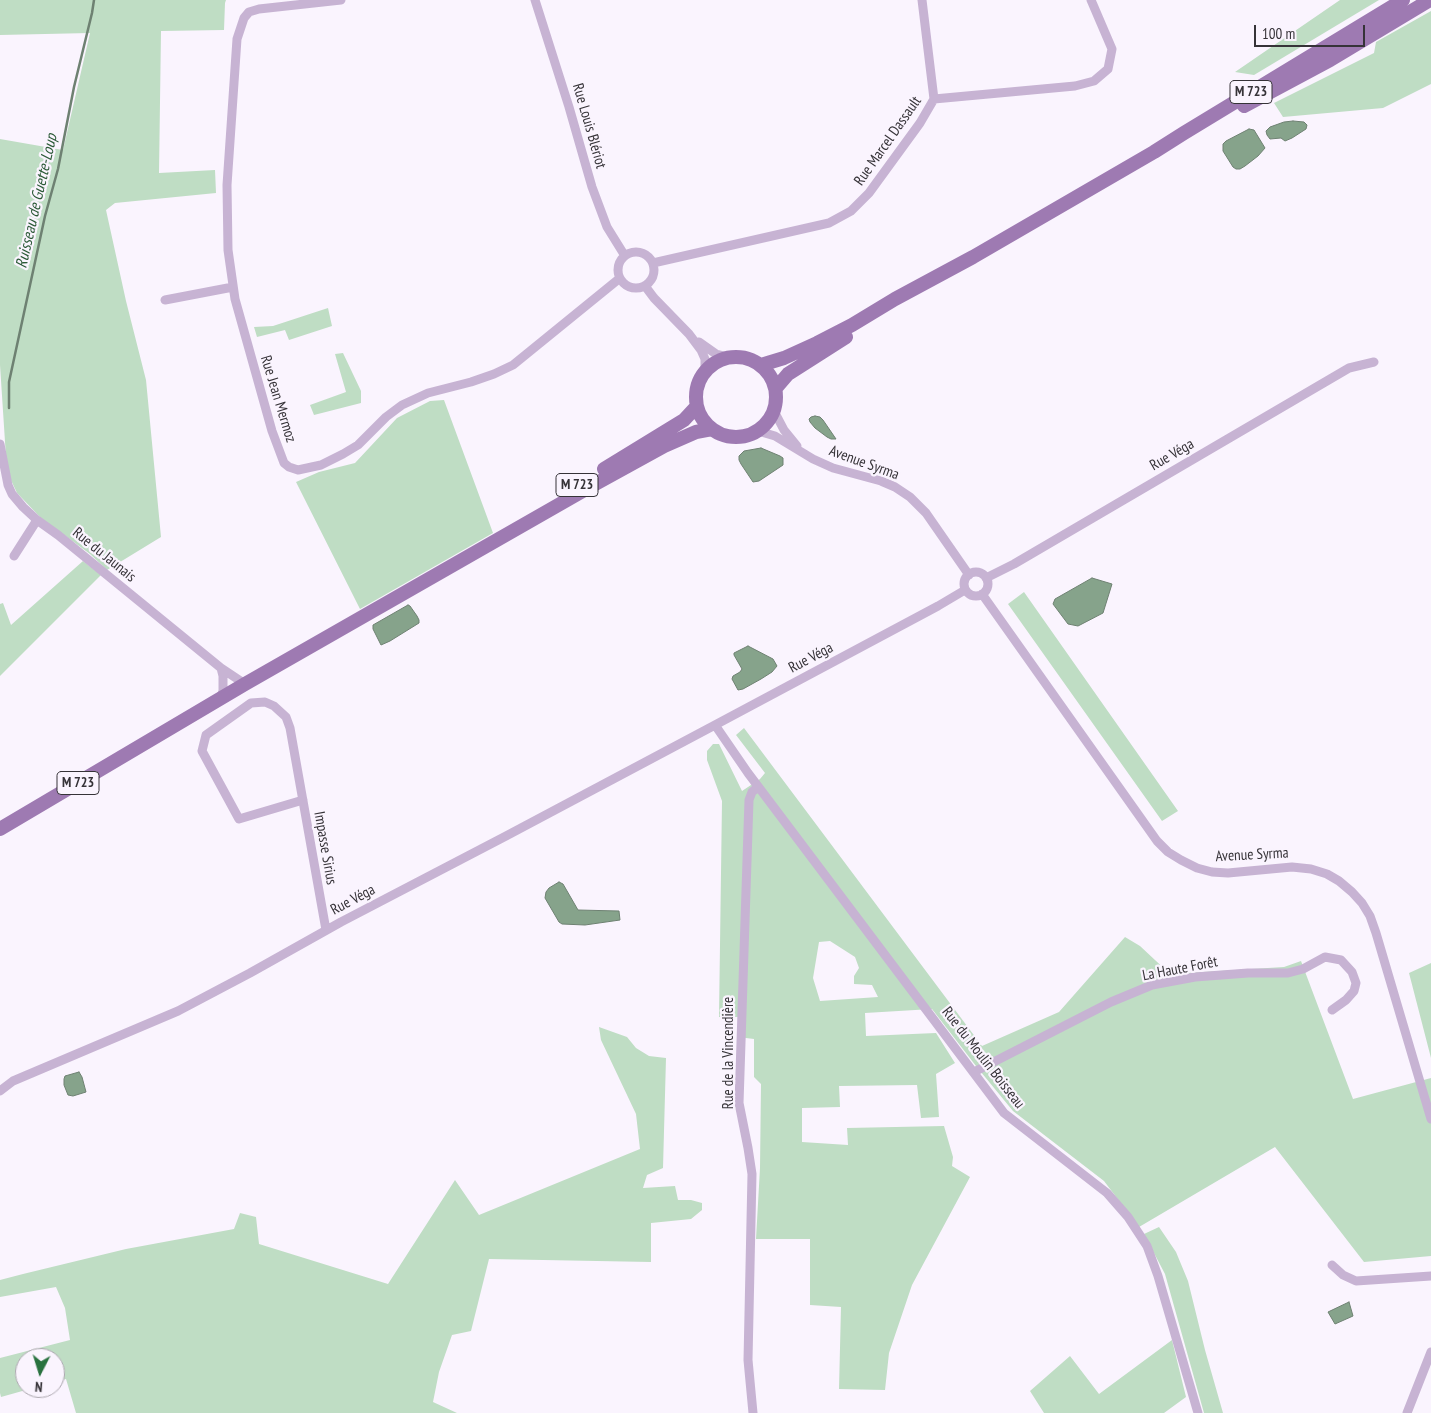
<!DOCTYPE html>
<html>
<head>
<meta charset="utf-8">
<style>
	body { margin:0 }
	#map { position:relative; width:1431px; height:1413px; overflow:hidden; background:#faf4fe; font-family:"PT Sans Narrow",sans-serif }
	canvas { display:block }
	.north { position:absolute; left:15px; top:1348px; width:50px; height:50px; box-sizing:border-box; background:#faf4fe; border:1px solid #aca7af; border-radius:50%; rotate:185deg; font-size:14px; font-weight:700; line-height:20px; text-align:center; color:#363338 }
	.north::after { content:''; display:block; margin:auto; width:18px; height:22px; background:#29723f; clip-path:polygon(50% 0,100% 100%,50% 72%,0 100%) }
	.scale { position:absolute; left:1254px; top:25px; width:111px; height:22px; box-sizing:border-box; border:2px solid #363338; border-top:0; padding-left:6px; font-size:15px; line-height:18px; white-space:nowrap; color:#363338; -webkit-text-stroke:4px #faf4fe; paint-order:stroke }
</style>
</head>
<body>
<div id="map">
<canvas width="1431" height="1413"></canvas>
<div class="north">N</div>
<div class="scale">100 m</div>
</div>
<script>
const ctx = document.querySelector('canvas').getContext('2d');
ctx.lineJoin = 'round';
function fillPath(path, color) { ctx.fillStyle = color; ctx.fill(path, 'evenodd'); }
const toPath = rows => new Path2D(rows.map(r => 'M' + r).join(''));
function strokePath(path, color, width, dash) { ctx.strokeStyle = color; ctx.lineWidth = width; ctx.lineCap = dash ? 'butt' : 'round'; ctx.setLineDash(dash || []); ctx.stroke(path); }
function write(font, color, halo, rows, align = 'center') {
  ctx.font = font + ' "PT Sans Narrow",sans-serif'; ctx.lineWidth = 4.5; ctx.setLineDash([]); ctx.textBaseline = 'middle'; ctx.strokeStyle = halo; ctx.fillStyle = color; for (const [text, x, y, turn = 0] of rows) {
    ctx.save(); ctx.translate(x, y); ctx.rotate((+turn || 0) * Math.PI / 180); ctx.textAlign = isNaN(turn) ? turn : align; if (halo) ctx.strokeText(text, 0, 0); ctx.fillText(text, 0, 0); ctx.restore();
  }
}
fillPath(toPath([
	[0,0,226,0,225,3,224,30,161,31,159,173,215,170,216,193,115,203,106,210,126,301,146,380,161,537,107,570,90,554,41,518,17,493,10,478,6,457,0,365,0,139,63,150,90,33,0,35],
	[1340,0,1379,0,1254,75,1235,72],
	[1431,11,1431,84,1383,108,1283,117,1274,103,1374,53,1376,42],
	[328,308,332,326,289,340,285,330,257,337,254,327,273,326],
	[343,353,361,391,361,403,314,415,310,405,346,392,335,354],
	[444,400,493,533,360,609,296,482,319,472,355,463,397,418,430,401],
	[83,561,101,575,0,676,0,604,3,603,11,625],
	[1024,592,1178,811,1162,821,1008,604],
	[744,728,982,1046,1059,1012,1125,937,1140,946,1170,974,1284,967,1301,961,1353,1099,1431,1078,1431,1256,1364,1262,1275,1147,1139,1227,1104,1181,1013,1111,976,1066,932,1009,865,1013,866,1036,936,1033,955,1063,936,1074,939,1117,921,1118,917,1085,839,1086,840,1107,802,1108,802,1142,848,1145,847,1128,944,1126,953,1157,952,1166,970,1177,912,1285,889,1353,885,1390,839,1389,841,1307,810,1305,810,1239,756,1239,760,1168,761,1084,754,1077,754,1039,738,1037,738,1017,719,1017,722,801,707,760,707,751,713,744,719,744,742,791,760,779,765,773,736,735],
	[830,941,855,957,859,968,854,976,854,984,872,985,878,997,820,1001,813,978,819,942],
	[1431,963,1431,1058,1409,973],
	[599,1027,627,1037,636,1048,649,1056,666,1058,663,1168,647,1175,643,1188,675,1186,678,1200,691,1200,702,1203,702,1210,691,1219,651,1223,651,1262,489,1259,471,1331,452,1335,439,1372,433,1402,457,1413,76,1413,66,1379,55,1382,55,1358,25,1358,25,1388,33,1388,1,1397,0,1393,0,1358,70,1340,65,1308,56,1287,0,1297,0,1280,23,1274,126,1249,234,1229,240,1213,256,1217,259,1244,388,1284,455,1180,479,1215,640,1149,636,1114,601,1040],
	[1159,1227,1176,1252,1188,1281,1205,1350,1223,1413,1204,1413,1165,1274,1144,1234],
	[1172,1340,1186,1397,1164,1413,1044,1413,1030,1391,1070,1356,1099,1394]
]), '#bfddc4');
const water = toPath([
	[1293,121,1304,122,1307,125,1306,129,1292,138,1285,141,1281,138,1270,139,1267,135,1266,131,1270,127,1284,122,1293,121],
	[1249,129,1254,130,1265,148,1258,156,1245,166,1240,169,1236,169,1233,167,1223,151,1223,144,1226,141,1249,129],
	[815,416,820,417,823,420,836,439,831,439,827,437,815,428,810,422,809,419,811,417,815,416],
	[761,448,780,456,783,458,783,465,759,481,753,482,741,464,739,460,739,456,744,451,761,448],
	[1092,578,1112,584,1103,613,1078,626,1068,624,1053,604,1055,599,1092,578],
	[408,605,410,606,417,616,419,620,419,623,390,641,381,645,373,629,373,625,408,605],
	[748,646,773,659,777,666,772,672,761,679,743,689,738,690,732,679,733,676,740,672,742,669,734,655,734,653,748,646],
	[559,882,563,884,578,910,619,911,620,920,585,925,562,924,559,922,545,898,546,892,549,888,559,882],
	[79,1072,82,1077,86,1092,73,1096,68,1095,64,1085,64,1079,65,1076,79,1072],
	[1349,1302,1353,1316,1335,1324,1328,1312,1349,1302]
]);
fillPath(water, '#86a38b');
strokePath(water, '#6e8172', 1);
strokePath(toPath([
	[9,408,9,382,45,216,58,169,74,87,92,13,94,0]
]), '#6e8172', 2.5);
strokePath(toPath([
	[341,0,259,9,249,12,244,18,237,39,227,185,228,250,235,299,272,431,284,463,289,467,298,470,321,465,343,454,358,445,386,417,402,405,428,393,471,382,494,374,513,365,620,278],
	[535,0,569,107,592,187,607,227,625,256],
	[922,0,934,99],
	'618 270a18 18 0 1 1 36 0a18 18 0 1 1-36 0Z',
	[653,263,829,223,851,211,869,193,920,123,934,99,1075,86,1094,81,1108,69,1112,49,1091,0],
	[645,286,654,298,689,334,701,350,705,359,705,371],
	[165,300,233,287],
	[699,342,716,354,728,357],
	[774,411,784,430,797,446],
	[758,431,775,436,813,459,833,468,881,481,895,487,910,497,926,513,969,575],
	[0,444,8,485,12,494,23,507,37,520,58,535,221,668,245,684],
	[14,556,37,520],
	'964 584a12 12 0 1 1 24 0a12 12 0 1 1-24 0Z',
	[986,578,1014,564,1349,368,1374,362],
	[982,594,1157,841,1168,852,1181,860,1197,868,1212,872,1228,873,1292,867,1311,869,1327,874,1339,881,1352,892,1362,903,1370,916,1376,933,1431,1119],
	[220,699,223,691,223,676,221,668],
	[715,725,748,773,1004,1113,1107,1193,1128,1217,1147,1246,1158,1276,1198,1413],
	[303,800,239,819,202,751,206,735,251,703,265,702,274,706,286,717,290,728,326,930],
	[974,1072,1111,1002,1152,985,1195,977,1248,973,1288,973,1303,969,1325,957,1341,960,1352,972,1356,983,1354,991,1346,1000,1332,1010],
	[0,1091,13,1081,178,1011,250,973,341,922,506,836,715,725,938,606,965,590],
	[1332,1265,1343,1275,1356,1281,1431,1276],
	[753,1413,748,1360,752,1174,748,1148,739,1103,749,800,752,792,758,787],
	[1407,1413,1431,1352]
]), '#c7b3d3', 9);
strokePath(toPath([
	[1244,106,1330,60,1430,0],
	'696 397a40 40 0 1 1 80 0a40 40 0 1 1-80 0Z',
	[761,365,784,358,817,343,852,325,895,299,973,257,1154,152,1184,133,1403,0],
	[776,388,788,374,846,337],
	[604,469,684,420,697,406],
	[0,829,245,684,588,488,664,446,696,432,712,429]
]), '#9e7ab2', 14);
for (const [x, y, w] of [
	[1251,92,42],
	[577,485,42],
	[78,783,42]
]) { const box = new Path2D(); box.roundRect(x - w / 2, y - 11.5, w, 23, 4); ctx.fillStyle = '#faf4fe'; ctx.fill(box); strokePath(box, '#363338', 1); }
write('bold 14px', '#363338', null, [
	["M 723",1251,92],
	["M 723",577,485],
	["M 723",78,783]
]);
write('15px', '#363338', '#faf4fe', [
	["Rue Louis Blériot",589,126,74],
	["Rue Marcel Dassault",888,141,-55],
	["Rue Jean Mermoz",278,399,73],
	["Rue Véga",1172,455,-30],
	["Avenue Syrma",864,463,20],
	["Rue du Jaunais",104,555,39],
	["Rue Véga",811,658,-28],
	["Impasse Sirius",325,848,80],
	["Avenue Syrma",1252,855,-3],
	["Rue Véga",353,900,-28],
	["La Haute Forêt",1180,969,-11],
	["Rue de la Vincendière",729,1053,-90],
	["Rue du Moulin Boisseau",983,1058,52]
]);
write('italic 16px', '#2b5a37', '#faf4fe', [
	["Ruisseau de Guette-Loup",37,201,-77]
]);
</script>
</body>
</html>
